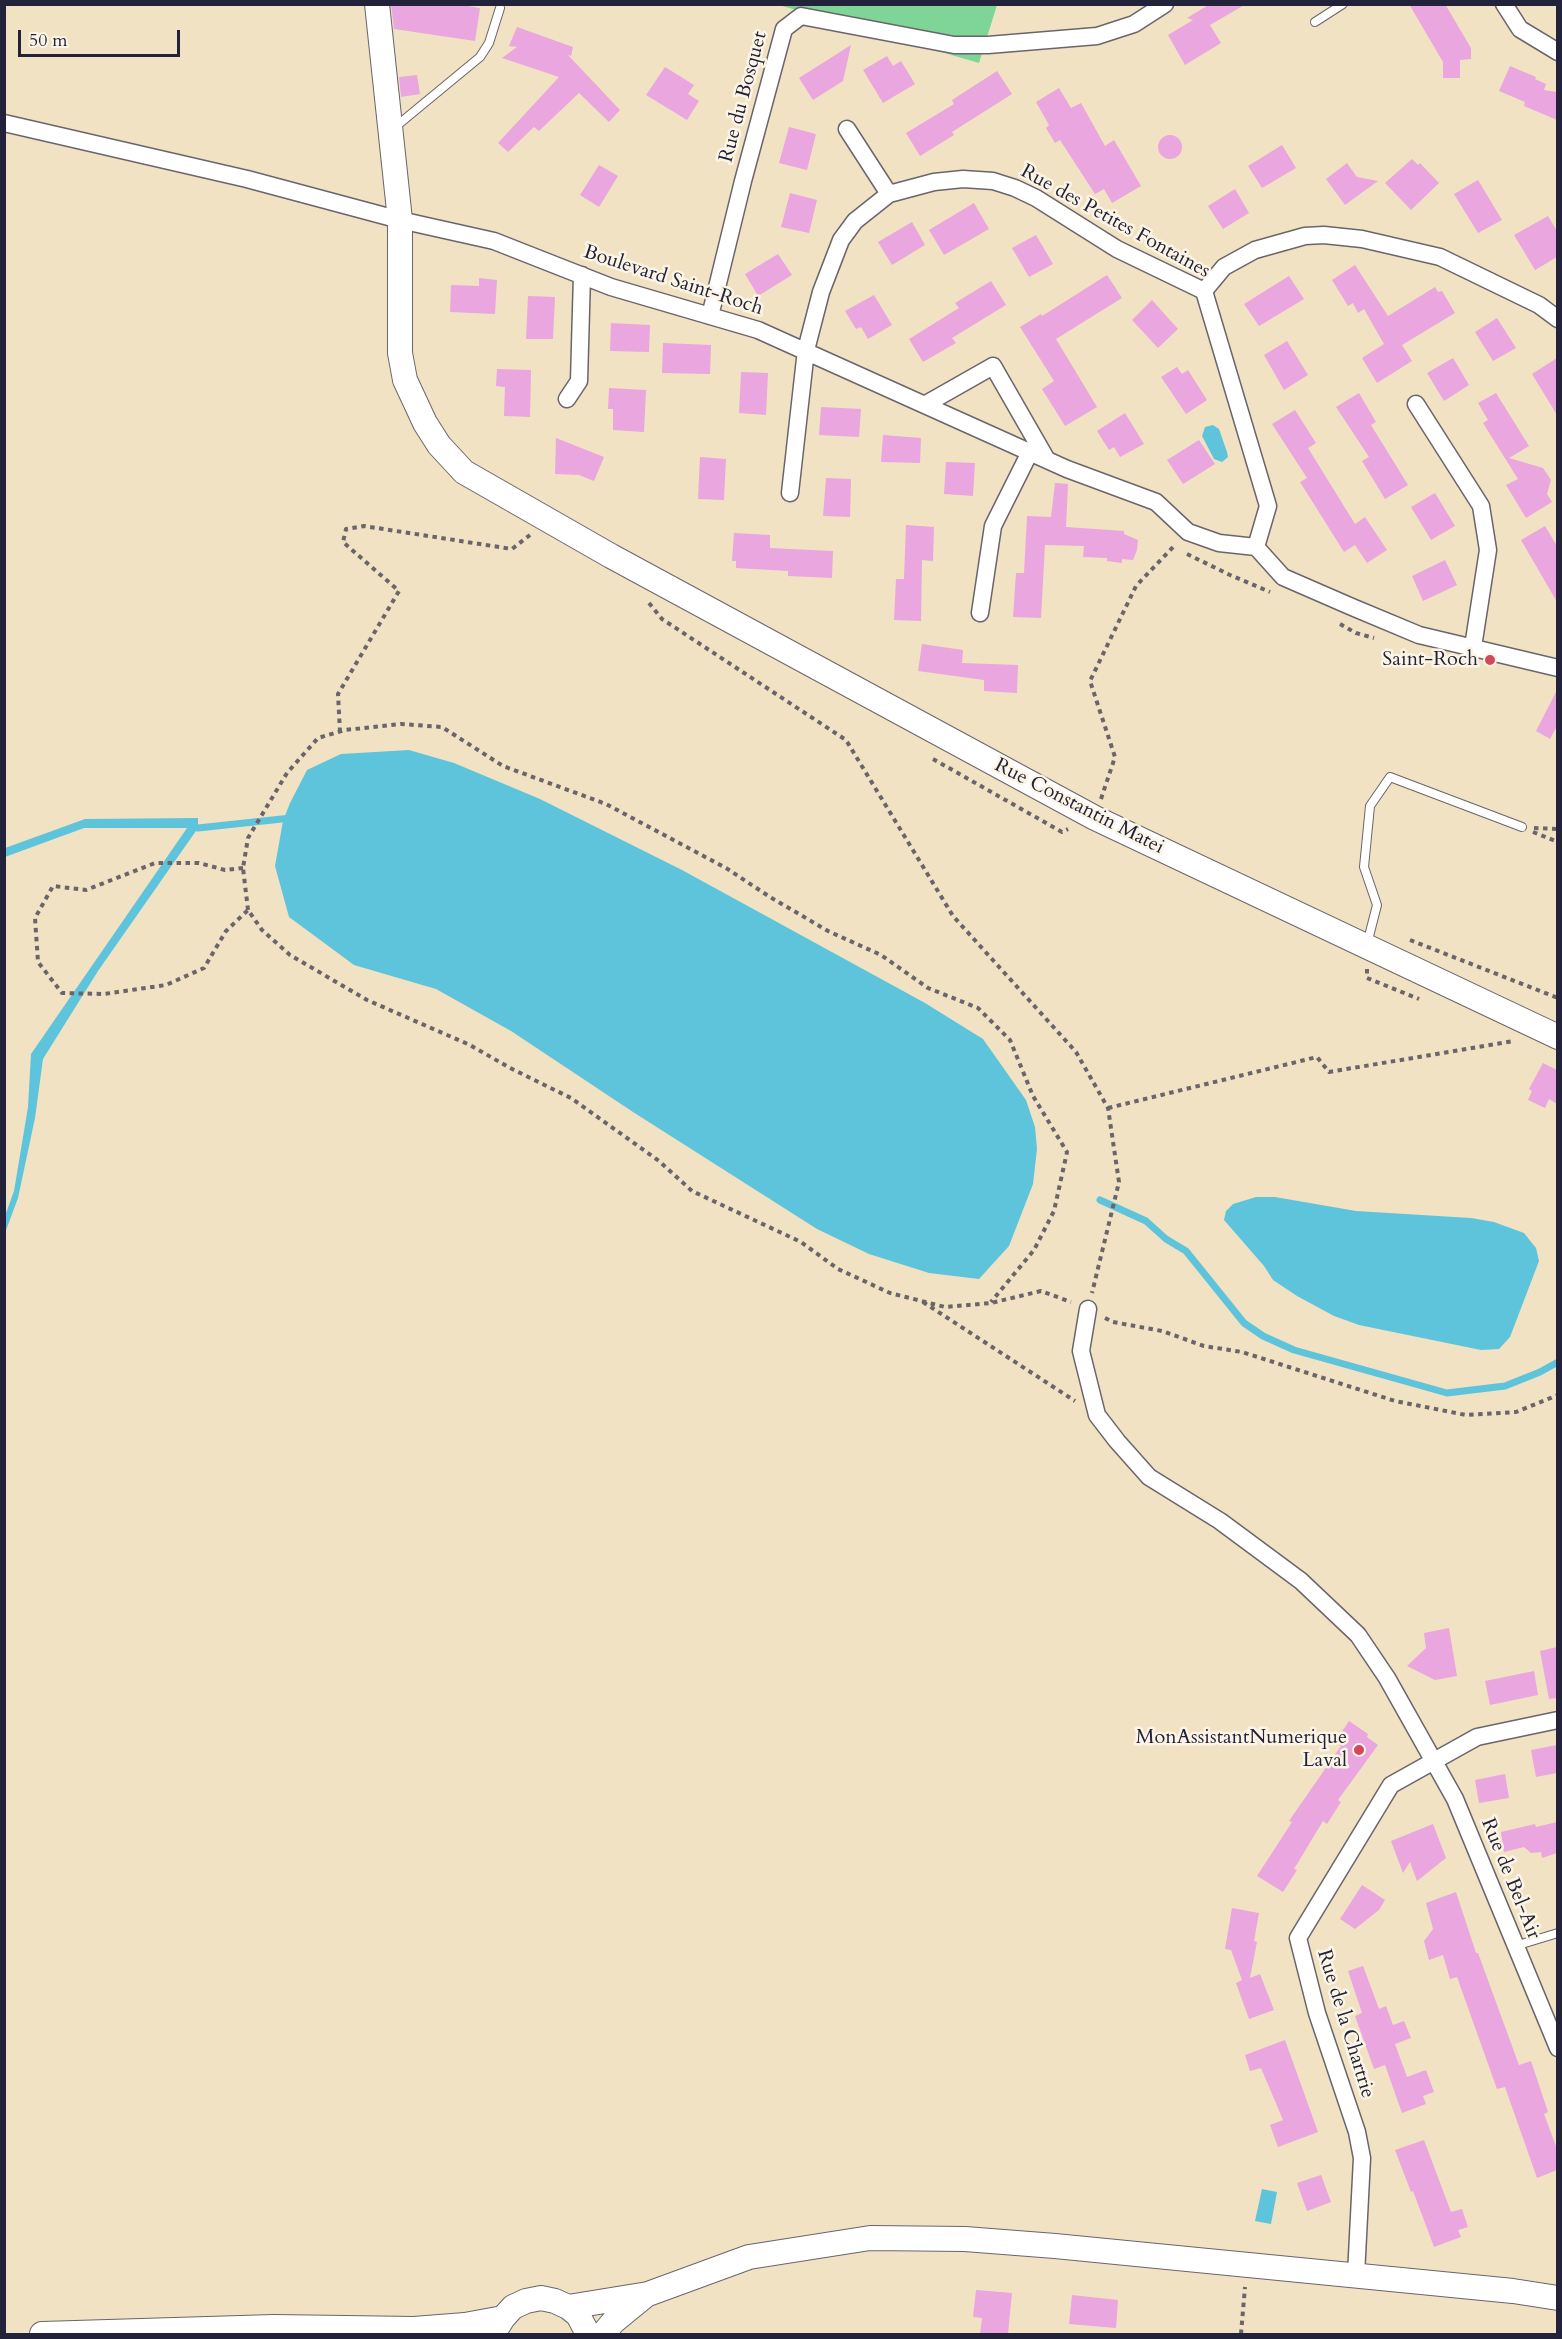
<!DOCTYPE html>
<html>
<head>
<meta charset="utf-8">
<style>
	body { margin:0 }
	#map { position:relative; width:1562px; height:2339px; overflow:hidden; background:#f1e2c3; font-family:Cardo,serif }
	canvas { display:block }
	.frame { position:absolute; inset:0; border:6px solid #22223b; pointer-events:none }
	.scale { position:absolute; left:18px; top:30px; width:162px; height:27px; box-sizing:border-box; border:3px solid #22223b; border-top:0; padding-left:8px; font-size:18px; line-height:21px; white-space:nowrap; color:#22223b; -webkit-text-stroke:4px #fcf5e5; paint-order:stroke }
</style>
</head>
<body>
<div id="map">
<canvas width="1562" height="2339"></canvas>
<div class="frame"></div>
<div class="scale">50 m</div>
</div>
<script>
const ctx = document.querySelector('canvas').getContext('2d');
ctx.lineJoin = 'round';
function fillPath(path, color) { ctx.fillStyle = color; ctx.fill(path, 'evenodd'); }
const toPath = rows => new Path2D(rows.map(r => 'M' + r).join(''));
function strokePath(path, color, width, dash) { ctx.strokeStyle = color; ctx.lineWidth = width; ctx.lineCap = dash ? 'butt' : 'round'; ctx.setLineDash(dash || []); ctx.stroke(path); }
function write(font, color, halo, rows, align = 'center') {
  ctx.font = font + ' Cardo,serif'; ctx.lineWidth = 5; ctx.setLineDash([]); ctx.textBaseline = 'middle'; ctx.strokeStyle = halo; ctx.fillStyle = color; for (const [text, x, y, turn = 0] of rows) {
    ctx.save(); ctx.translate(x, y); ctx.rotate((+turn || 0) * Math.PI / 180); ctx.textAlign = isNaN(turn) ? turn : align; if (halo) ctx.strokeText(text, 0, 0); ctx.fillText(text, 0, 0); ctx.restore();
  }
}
fillPath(toPath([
	[779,5,997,5,979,63]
]), '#7fd498');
fillPath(toPath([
	[1213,425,1219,429,1227,452,1228,457,1222,462,1214,459,1202,436,1205,427],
	[409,750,454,763,540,799,682,870,925,1003,983,1039,1026,1100,1035,1127,1037,1149,1033,1184,1009,1246,979,1279,929,1273,869,1254,817,1229,633,1112,511,1031,436,989,354,965,289,917,275,866,283,821,290,803,307,770,341,754],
	[198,818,198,828,98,971,43,1059,35,1118,18,1198,5,1233,5,1216,14,1191,28,1107,31,1054,187,828,84,828,5,857,5,848,85,819],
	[1256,1197,1275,1197,1356,1211,1471,1218,1494,1222,1524,1233,1536,1248,1539,1261,1510,1337,1499,1349,1481,1350,1359,1325,1334,1316,1297,1296,1273,1280,1264,1266,1224,1220,1226,1211,1233,1204],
	[1262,2189,1277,2192,1271,2224,1255,2221]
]), '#5ec4db');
strokePath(toPath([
	[198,828,291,818],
	[1100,1200,1146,1221,1166,1239,1186,1251,1244,1323,1263,1336,1294,1350,1447,1393,1505,1386,1540,1372,1558,1362]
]), '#5ec4db', 7);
fillPath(toPath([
	[391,4,455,4,480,8,475,41,394,29],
	[1210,4,1246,4,1210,25,1221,43,1185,65,1168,35,1193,20,1187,18],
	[1409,4,1445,4,1471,48,1471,59,1460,60,1460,78,1443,78,1443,62],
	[517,27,573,47,571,56,568,55,620,110,609,122,579,93,539,131,534,127,508,152,498,143,559,77,502,58,517,47,509,46],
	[851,45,843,81,813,100,799,78],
	[887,56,893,66,901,61,915,84,883,103,863,70],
	[1510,66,1536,77,1535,79,1546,84,1544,90,1557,92,1557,120,1524,106,1525,102,1499,91],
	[665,67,694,85,688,94,699,101,687,120,646,95],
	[997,71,1012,94,952,132,954,135,920,156,906,133,954,104,952,100],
	[417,75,420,94,401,97,399,77],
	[1059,88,1071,108,1081,103,1105,146,1114,140,1141,186,1112,203,1104,189,1095,194,1060,140,1055,143,1046,128,1049,125,1036,102],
	[789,127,816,134,807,170,779,163],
	'1158 147a12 12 0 1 1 24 0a12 12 0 1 1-24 0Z',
	[1282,145,1296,168,1262,188,1248,166],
	[1412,159,1418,165,1420,163,1439,183,1411,210,1385,183],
	[1347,163,1357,177,1378,181,1345,205,1326,179],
	[599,165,618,176,599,207,580,195],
	[1478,180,1502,220,1478,233,1454,194],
	[1235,189,1249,213,1223,229,1208,206],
	[790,193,817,200,809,233,781,227],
	[974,203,989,229,944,255,929,230],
	[1548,216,1557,231,1557,257,1535,270,1514,235],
	[912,222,925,245,892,265,878,242],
	[1036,235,1053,264,1029,277,1012,248],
	[778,254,792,275,758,296,745,274],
	[1355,265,1388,316,1435,287,1438,292,1442,291,1455,313,1402,345,1412,361,1377,383,1362,358,1384,344,1364,309,1358,313,1353,303,1348,306,1332,280],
	[1107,275,1122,298,1056,339,1097,407,1065,426,1042,389,1054,381,1020,327,1041,314,1042,316],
	[1289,276,1304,299,1259,326,1244,304],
	[479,278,497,280,495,314,450,312,451,285,479,286],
	[991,281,1006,305,952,338,956,343,923,362,909,339,959,308,955,303],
	[874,295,892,325,868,339,861,327,856,329,845,311],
	[528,296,555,297,553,339,526,339],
	[1152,300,1178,329,1158,348,1132,320],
	[1497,318,1516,348,1493,361,1475,332],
	[611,323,650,325,649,352,610,351],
	[1287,341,1308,375,1284,390,1264,355],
	[663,343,711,345,710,374,662,373],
	[1453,358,1469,385,1444,401,1427,373],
	[1557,358,1557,415,1532,374],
	[1177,367,1182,374,1188,370,1207,400,1186,414,1161,377],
	[497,369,531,370,530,417,504,416,505,387,496,386],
	[741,372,768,373,766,415,739,413],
	[609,388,646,390,644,432,613,430,613,409,608,409],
	[1359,393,1376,422,1371,425,1408,485,1385,499,1362,461,1369,457,1336,407],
	[1496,393,1529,446,1509,458,1543,468,1551,480,1547,494,1552,502,1526,518,1506,485,1518,479,1483,423,1488,420,1478,403],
	[821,407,861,409,859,437,819,435],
	[1295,410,1316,443,1308,448,1355,524,1365,517,1387,550,1367,563,1355,545,1344,552,1300,482,1307,478,1272,424],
	[1125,413,1144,444,1120,457,1114,447,1109,450,1097,431],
	[883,435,921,438,920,463,881,462],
	[556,438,604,457,594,481,579,475,555,474],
	[1199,440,1215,464,1183,484,1167,460],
	[700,457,726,459,724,500,698,499],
	[946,462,975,463,973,496,944,494],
	[826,478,851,479,850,517,823,516],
	[1055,483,1068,484,1066,527,1124,531,1124,534,1138,540,1137,550,1133,560,1122,559,1122,563,1107,561,1107,558,1083,557,1084,546,1045,545,1041,618,1013,617,1016,573,1024,573,1027,516,1051,517],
	[1435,493,1455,526,1431,540,1411,507],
	[906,525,934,527,933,561,922,560,921,621,894,620,896,579,904,579],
	[1545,526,1557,546,1557,602,1521,540],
	[734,533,770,535,770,548,833,551,832,578,788,576,788,571,736,568,736,561,732,561],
	[1445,560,1457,585,1423,601,1412,576],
	[922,644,963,650,962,663,1018,665,1017,693,984,691,984,680,918,671],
	[1557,690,1557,726,1550,739,1536,731],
	[1543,1063,1557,1070,1557,1104,1549,1099,1545,1108,1528,1100,1532,1091,1529,1089],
	[1449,1628,1457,1676,1435,1680,1407,1666,1426,1648,1424,1633],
	[1557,1647,1557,1698,1549,1699,1540,1651],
	[1534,1671,1538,1695,1490,1705,1485,1681],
	[1349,1721,1368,1734,1367,1737,1378,1745,1338,1800,1341,1802,1327,1824,1323,1821,1294,1869,1297,1870,1283,1892,1257,1876,1292,1822,1289,1821,1341,1746,1335,1742],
	[1557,1745,1557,1773,1536,1777,1531,1750],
	[1505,1774,1509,1798,1479,1803,1475,1780],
	[1557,1822,1557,1853,1542,1858,1541,1852,1531,1853,1524,1847,1504,1852,1501,1832,1535,1824,1536,1827],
	[1433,1824,1446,1858,1417,1881,1410,1862,1403,1873,1391,1841],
	[1362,1885,1385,1900,1379,1910,1355,1929,1340,1919],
	[1456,1892,1476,1953,1478,1953,1519,2065,1531,2061,1548,2112,1544,2114,1557,2149,1557,2170,1537,2178,1505,2087,1497,2089,1457,1977,1450,1979,1443,1955,1429,1960,1424,1941,1433,1929,1426,1903],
	[1232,1908,1259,1913,1254,1941,1257,1942,1250,1978,1260,1974,1274,2010,1249,2019,1236,1983,1242,1980,1231,1950,1225,1949],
	[1363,1966,1379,2009,1386,2006,1393,2025,1404,2021,1411,2038,1395,2044,1407,2077,1426,2070,1434,2092,1423,2096,1426,2104,1402,2113,1385,2065,1374,2069,1355,2016,1362,2013,1348,1971],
	[1285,2040,1318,2132,1278,2147,1270,2125,1283,2120,1261,2068,1250,2071,1245,2055],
	[1424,2140,1451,2212,1462,2209,1468,2227,1458,2230,1461,2237,1434,2247,1413,2191,1411,2192,1395,2150],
	[1321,2175,1331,2202,1307,2211,1297,2183],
	[976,2290,1012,2293,1008,2334,980,2334,982,2318,973,2317],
	[1072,2295,1118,2300,1116,2328,1069,2324]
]), '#eaa6de');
const lane = toPath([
	[1315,22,1343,4],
	[394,128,480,57,489,43,500,8],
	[1367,944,1377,905,1364,867,1370,806,1390,777,1522,827],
	[1515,1946,1558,1933]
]);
const street = toPath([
	[1504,4,1520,29,1558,52],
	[4,123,247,179,400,220,494,241,611,287,758,330,1067,469,1156,502,1188,532,1219,543,1256,547,1283,577,1352,607,1419,635,1558,668],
	[847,129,889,194],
	[1204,291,1224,267,1255,250,1305,236,1324,235,1362,239,1440,257,1539,305,1558,319],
	[710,316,743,181,784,29,801,16,954,45,988,45,1097,36,1134,24,1165,4],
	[567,399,579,381,582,275],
	[926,404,993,366,1047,460],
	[1416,404,1481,506,1488,550,1473,647],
	[790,493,806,350,821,292,841,240,855,221,889,194,934,182,963,179,993,181,1015,188,1036,198,1117,249,1204,291,1268,506,1256,547],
	[980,613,993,526,1030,452],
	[1088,1309,1081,1351,1097,1415,1117,1441,1149,1477,1220,1521,1301,1581,1358,1635,1387,1678,1455,1799,1558,2048],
	[1356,2275,1362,2158,1357,2132,1317,2013,1298,1938,1391,1785,1477,1737,1558,1720]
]);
const secondary = toPath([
	[377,4,400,220,400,353,405,380,425,423,439,445,464,472,611,556,1095,818,1558,1037],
	[568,2307,648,2294,749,2257,870,2238,965,2239,1055,2246,1513,2291,1558,2298],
	[495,2331,503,2318,513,2307,526,2301,541,2298,555,2301,568,2307,578,2315,588,2334],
	[42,2334,274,2327,414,2329,465,2325,503,2318],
	[603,2334,613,2322,646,2295]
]);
strokePath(lane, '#6a656b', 10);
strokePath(street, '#6a656b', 19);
strokePath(secondary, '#6a656b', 26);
strokePath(toPath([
	[1187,554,1230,575,1270,592],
	[649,603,662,619,846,740,953,916,1076,1052,1108,1108,1119,1182,1092,1293],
	[1340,624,1356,633,1374,638],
	[340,732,338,694,399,591,343,542,346,529,364,526,512,549,530,535],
	[933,759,1062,832,1068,829],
	[1101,799,1115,757,1090,681,1136,586,1175,545],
	[1534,828,1558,829],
	[1533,832,1558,842],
	[243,868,225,870,199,863,155,863,86,890,53,886,35,918,38,962,62,993,104,994,166,985,204,968,226,931,248,910,262,930,290,955,367,1000,470,1045,510,1068,571,1098,659,1161,692,1191,801,1242,838,1269,890,1293,945,1307,991,1303,1041,1291,1071,1302],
	[248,910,243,868,248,838,287,773,318,738,345,730,401,724,442,727,503,766,606,804,726,868,770,897,828,931,881,955,928,988,978,1008,1010,1040,1033,1096,1067,1152,1054,1211,1034,1250,991,1302],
	[1410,940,1558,998],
	[1367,969,1367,978,1419,999],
	[1108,1108,1317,1057,1329,1072,1514,1041],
	[923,1302,1075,1401],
	[1105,1318,1113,1322,1162,1331,1204,1346,1242,1352,1395,1401,1466,1415,1516,1412,1558,1395],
	[1241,2334,1245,2287]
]), '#6a656b', 4, [4.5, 4.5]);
strokePath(lane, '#fff', 8);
strokePath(street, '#fff', 16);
strokePath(secondary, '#fff', 24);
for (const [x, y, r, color] of [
	[1490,660,6,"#d1495b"],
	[1359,1750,6,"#d1495b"]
]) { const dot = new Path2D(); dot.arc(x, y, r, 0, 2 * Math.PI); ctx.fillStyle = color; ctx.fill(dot); strokePath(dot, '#fcf5e5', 2); }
write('20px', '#22223b', '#fcf5e5', [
	["Rue du Bosquet",744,97,-75],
	["Rue des Petites Fontaines",1115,222,29],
	["Boulevard Saint-Roch",673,281,18],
	["Rue Constantin Matei",1079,807,27],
	["Rue de Bel-Air",1510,1879,68],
	["Rue de la Chartrie",1345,2024,73]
]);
write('20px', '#22223b', '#fcf5e5', [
	["Saint-Roch",1478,660],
	["MonAssistantNumerique",1347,1738],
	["Laval",1347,1761]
], 'right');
</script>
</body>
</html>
